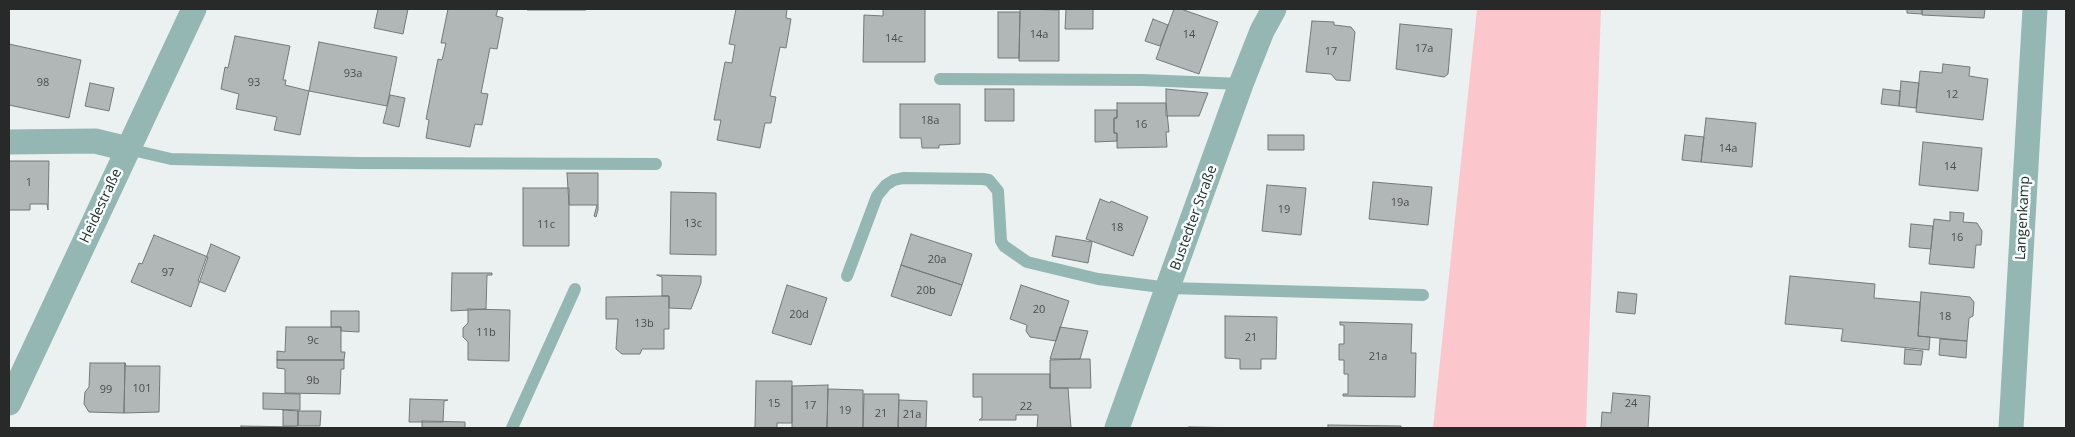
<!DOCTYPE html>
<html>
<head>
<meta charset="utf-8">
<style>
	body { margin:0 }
	#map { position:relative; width:2075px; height:437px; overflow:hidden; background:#eaf1f0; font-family:"Open Sans",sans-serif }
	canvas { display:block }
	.frame { position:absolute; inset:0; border:10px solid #272a29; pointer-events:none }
</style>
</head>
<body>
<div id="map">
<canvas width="2075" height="437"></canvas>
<div class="frame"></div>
</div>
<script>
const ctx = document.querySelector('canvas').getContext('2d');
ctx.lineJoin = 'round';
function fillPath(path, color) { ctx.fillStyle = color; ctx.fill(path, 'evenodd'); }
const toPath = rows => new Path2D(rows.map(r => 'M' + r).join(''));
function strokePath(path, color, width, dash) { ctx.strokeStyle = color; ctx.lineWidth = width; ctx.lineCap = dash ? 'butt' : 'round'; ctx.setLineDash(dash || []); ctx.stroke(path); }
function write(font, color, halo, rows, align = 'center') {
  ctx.font = font + ' "Open Sans",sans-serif'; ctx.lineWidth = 5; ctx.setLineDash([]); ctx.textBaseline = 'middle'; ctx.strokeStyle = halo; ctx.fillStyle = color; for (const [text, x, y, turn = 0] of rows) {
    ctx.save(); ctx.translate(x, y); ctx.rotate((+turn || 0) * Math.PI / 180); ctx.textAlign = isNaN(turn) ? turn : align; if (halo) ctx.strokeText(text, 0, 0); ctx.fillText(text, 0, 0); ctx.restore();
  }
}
fillPath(toPath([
	[1477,9,1601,9,1586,428,1433,428]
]), '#fcc7cc');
const building = toPath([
	[378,9,408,9,403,34,374,28,378,9],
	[448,9,498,9,496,16,503,18,497,49,490,48,481,93,488,94,482,125,475,124,470,147,426,138,429,120,426,119,438,59,442,60,446,43,441,43,448,9],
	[527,9,586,9,586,10,527,10,527,9],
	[736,9,787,9,786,18,791,19,786,48,780,47,770,96,776,97,771,123,765,123,760,148,717,140,721,120,714,120,725,62,732,63,735,45,729,44,736,9],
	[883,9,925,9,925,62,863,62,864,15,883,16,883,9],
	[1020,9,1059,10,1059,61,1019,61,1020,9],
	[1066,9,1093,9,1093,29,1065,29,1066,9],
	[1174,9,1181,9,1218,22,1199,74,1156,59,1174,9],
	[1907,9,1922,9,1922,14,1907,13,1907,9],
	[1922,9,1985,9,1984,18,1922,15,1922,9],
	[998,12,1020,12,1019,58,998,58,998,12],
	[1153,19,1168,25,1160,46,1145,41,1153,19],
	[1312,21,1334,22,1334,25,1351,27,1355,32,1350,81,1336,80,1331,74,1306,72,1312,21],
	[1400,24,1452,29,1448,74,1444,77,1396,69,1400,24],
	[235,36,290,46,283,80,286,80,285,85,309,91,300,135,274,130,277,117,236,109,239,94,221,89,225,67,228,68,235,36],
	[319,42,397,57,387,106,309,91,319,42],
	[9,44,81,60,69,118,9,105,9,44],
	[1943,64,1970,67,1969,76,1988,79,1983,120,1916,112,1920,71,1942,73,1943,64],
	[1901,81,1919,83,1916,108,1899,106,1901,81],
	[90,83,114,88,109,111,85,106,90,83],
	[985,89,1014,89,1014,121,985,121,985,89],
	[1166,89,1208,93,1199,116,1166,116,1166,89],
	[1883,89,1900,91,1899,106,1881,104,1883,89],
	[390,95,405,98,399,127,383,123,390,95],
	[1117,103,1166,103,1169,132,1166,132,1167,147,1117,148,1117,133,1114,133,1114,118,1117,118,1117,103],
	[900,104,960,104,960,144,939,145,939,148,922,148,921,138,900,138,900,104],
	[1095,110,1117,110,1117,118,1114,118,1114,133,1117,133,1117,141,1095,142,1095,110],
	[1706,118,1756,123,1752,167,1701,162,1706,118],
	[1268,135,1304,135,1304,150,1268,150,1268,135],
	[1685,135,1704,137,1701,162,1682,160,1685,135],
	[1923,142,1982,148,1978,191,1919,185,1923,142],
	[9,161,49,161,48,210,47,204,30,204,30,210,9,210,9,161],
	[567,173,598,173,598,210,596,217,594,216,597,205,569,205,567,173],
	[1373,182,1432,187,1428,225,1369,219,1373,182],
	[1267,185,1306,188,1301,235,1262,231,1267,185],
	[523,188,569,188,569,246,523,246,523,188],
	[671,192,716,193,716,255,670,254,671,192],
	[1100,199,1110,203,1111,201,1148,217,1133,256,1086,239,1100,199],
	[1950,212,1964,213,1963,222,1977,223,1982,231,1981,245,1976,245,1974,268,1929,264,1934,219,1950,221,1950,212],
	[1911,224,1933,226,1931,249,1909,247,1911,224],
	[911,234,972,254,962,285,901,265,911,234],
	[154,235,208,257,191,307,131,282,139,263,142,264,154,235],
	[1056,236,1092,242,1088,263,1052,256,1056,236],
	[211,244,240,257,225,292,198,281,211,244],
	[901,265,962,285,951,316,891,296,901,265],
	[452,273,492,273,492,275,487,275,486,309,451,311,452,273],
	[657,275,701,276,701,283,691,309,669,308,669,296,662,296,662,277,657,275],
	[1790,276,1875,284,1874,298,1920,302,1918,336,1930,337,1929,350,1841,341,1843,329,1785,324,1790,276],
	[787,285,827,298,811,345,772,333,787,285],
	[1021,285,1069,301,1056,341,1030,337,1026,331,1027,325,1010,319,1021,285],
	[1618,292,1637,294,1635,314,1616,312,1618,292],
	[1921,292,1970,297,1974,302,1973,316,1969,318,1967,341,1918,336,1921,292],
	[662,296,669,296,669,329,664,329,664,349,642,349,640,354,622,354,616,349,618,319,606,319,606,297,662,296],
	[468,309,510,310,509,361,468,360,468,342,463,337,463,328,468,323,468,309],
	[331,311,359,311,359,332,341,331,341,327,331,327,331,311],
	[1225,316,1277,317,1276,359,1261,359,1261,369,1240,369,1240,359,1225,358,1225,316],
	[1340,322,1412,324,1411,353,1416,353,1415,397,1343,396,1343,394,1348,394,1348,374,1344,374,1344,360,1339,360,1339,344,1344,344,1344,325,1340,325,1340,322],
	[286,327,341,327,341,352,345,352,344,360,277,360,277,351,285,352,286,327],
	[1060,327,1088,331,1080,359,1050,359,1060,327],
	[1940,339,1967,341,1966,358,1939,355,1940,339],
	[1905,349,1923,351,1921,365,1904,364,1905,349],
	[1080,359,1090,359,1091,388,1050,388,1050,360,1080,359],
	[277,360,344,360,344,369,341,369,340,394,285,393,285,369,277,368,277,360],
	[90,363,125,363,124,413,89,412,84,404,85,392,89,387,90,363],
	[125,363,126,366,160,366,159,412,124,413,125,363],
	[973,374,1050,374,1050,388,1068,388,1071,428,1037,428,1038,415,1016,415,1016,420,979,420,982,418,982,397,973,397,973,374],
	[756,381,792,381,792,423,777,423,777,428,755,428,756,381],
	[828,385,827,428,792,428,792,386,828,385],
	[828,389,863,390,863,428,827,428,828,389],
	[263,393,300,394,300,410,263,409,263,393],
	[1613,393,1650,396,1648,428,1601,428,1602,412,1611,413,1613,393],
	[864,394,899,394,898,428,863,428,864,394],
	[410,399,448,400,444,401,443,422,409,422,410,399],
	[899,400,927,401,926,428,898,428,899,400],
	[283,410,298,411,298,426,283,426,283,410],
	[298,411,321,411,320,426,298,426,298,411],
	[422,421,465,422,465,428,422,428,422,421],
	[1328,425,1401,426,1401,428,1328,428,1328,425],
	[241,426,297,427,297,428,241,428,241,426],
	[1189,427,1247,428,1189,428,1189,427]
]);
fillPath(building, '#b1b7b7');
strokePath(building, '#737979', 1);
strokePath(toPath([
	[940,79,1143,80,1241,84],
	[128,149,171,159,358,163,656,164],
	[847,276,877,196,886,185,894,180,903,178,983,179,989,180,998,191,1001,241,1004,246,1027,262,1098,279,1169,288,1423,295],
	[512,428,575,289]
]), '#94b7b3', 12);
strokePath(toPath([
	[9,142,95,141,128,149],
	[9,403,194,9],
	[1117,428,1241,84,1262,31,1274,9],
	[2011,428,2035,9]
]), '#94b7b3', 25);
write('11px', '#4a4d4c', null, [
	["14a",1039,35],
	["14",1189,35],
	["14c",894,39],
	["17a",1424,49],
	["17",1331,52],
	["93a",353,74],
	["98",43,83],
	["93",254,83],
	["12",1952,95],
	["18a",930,121],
	["16",1141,125],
	["14a",1728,149],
	["14",1950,167],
	["1",29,183],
	["19a",1400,203],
	["19",1284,210],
	["13c",693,224],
	["11c",546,225],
	["18",1117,228],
	["16",1957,238],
	["20a",937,260],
	["97",168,273],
	["20b",926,291],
	["20",1039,310],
	["20d",799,315],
	["18",1945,317],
	["13b",644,324],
	["11b",486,333],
	["21",1251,338],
	["9c",313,341],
	["21a",1378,357],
	["9b",313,381],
	["101",142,389],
	["99",106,390],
	["15",774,404],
	["24",1631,404],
	["17",810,406],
	["22",1026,407],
	["19",845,411],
	["21",881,414],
	["21a",912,415]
]);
write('14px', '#272a29', '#f7fffe', [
	["Heidestraße",101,206,-65],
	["Bustedter Straße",1194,218,-70],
	["Langenkamp",2023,218,-87]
]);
</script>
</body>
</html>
